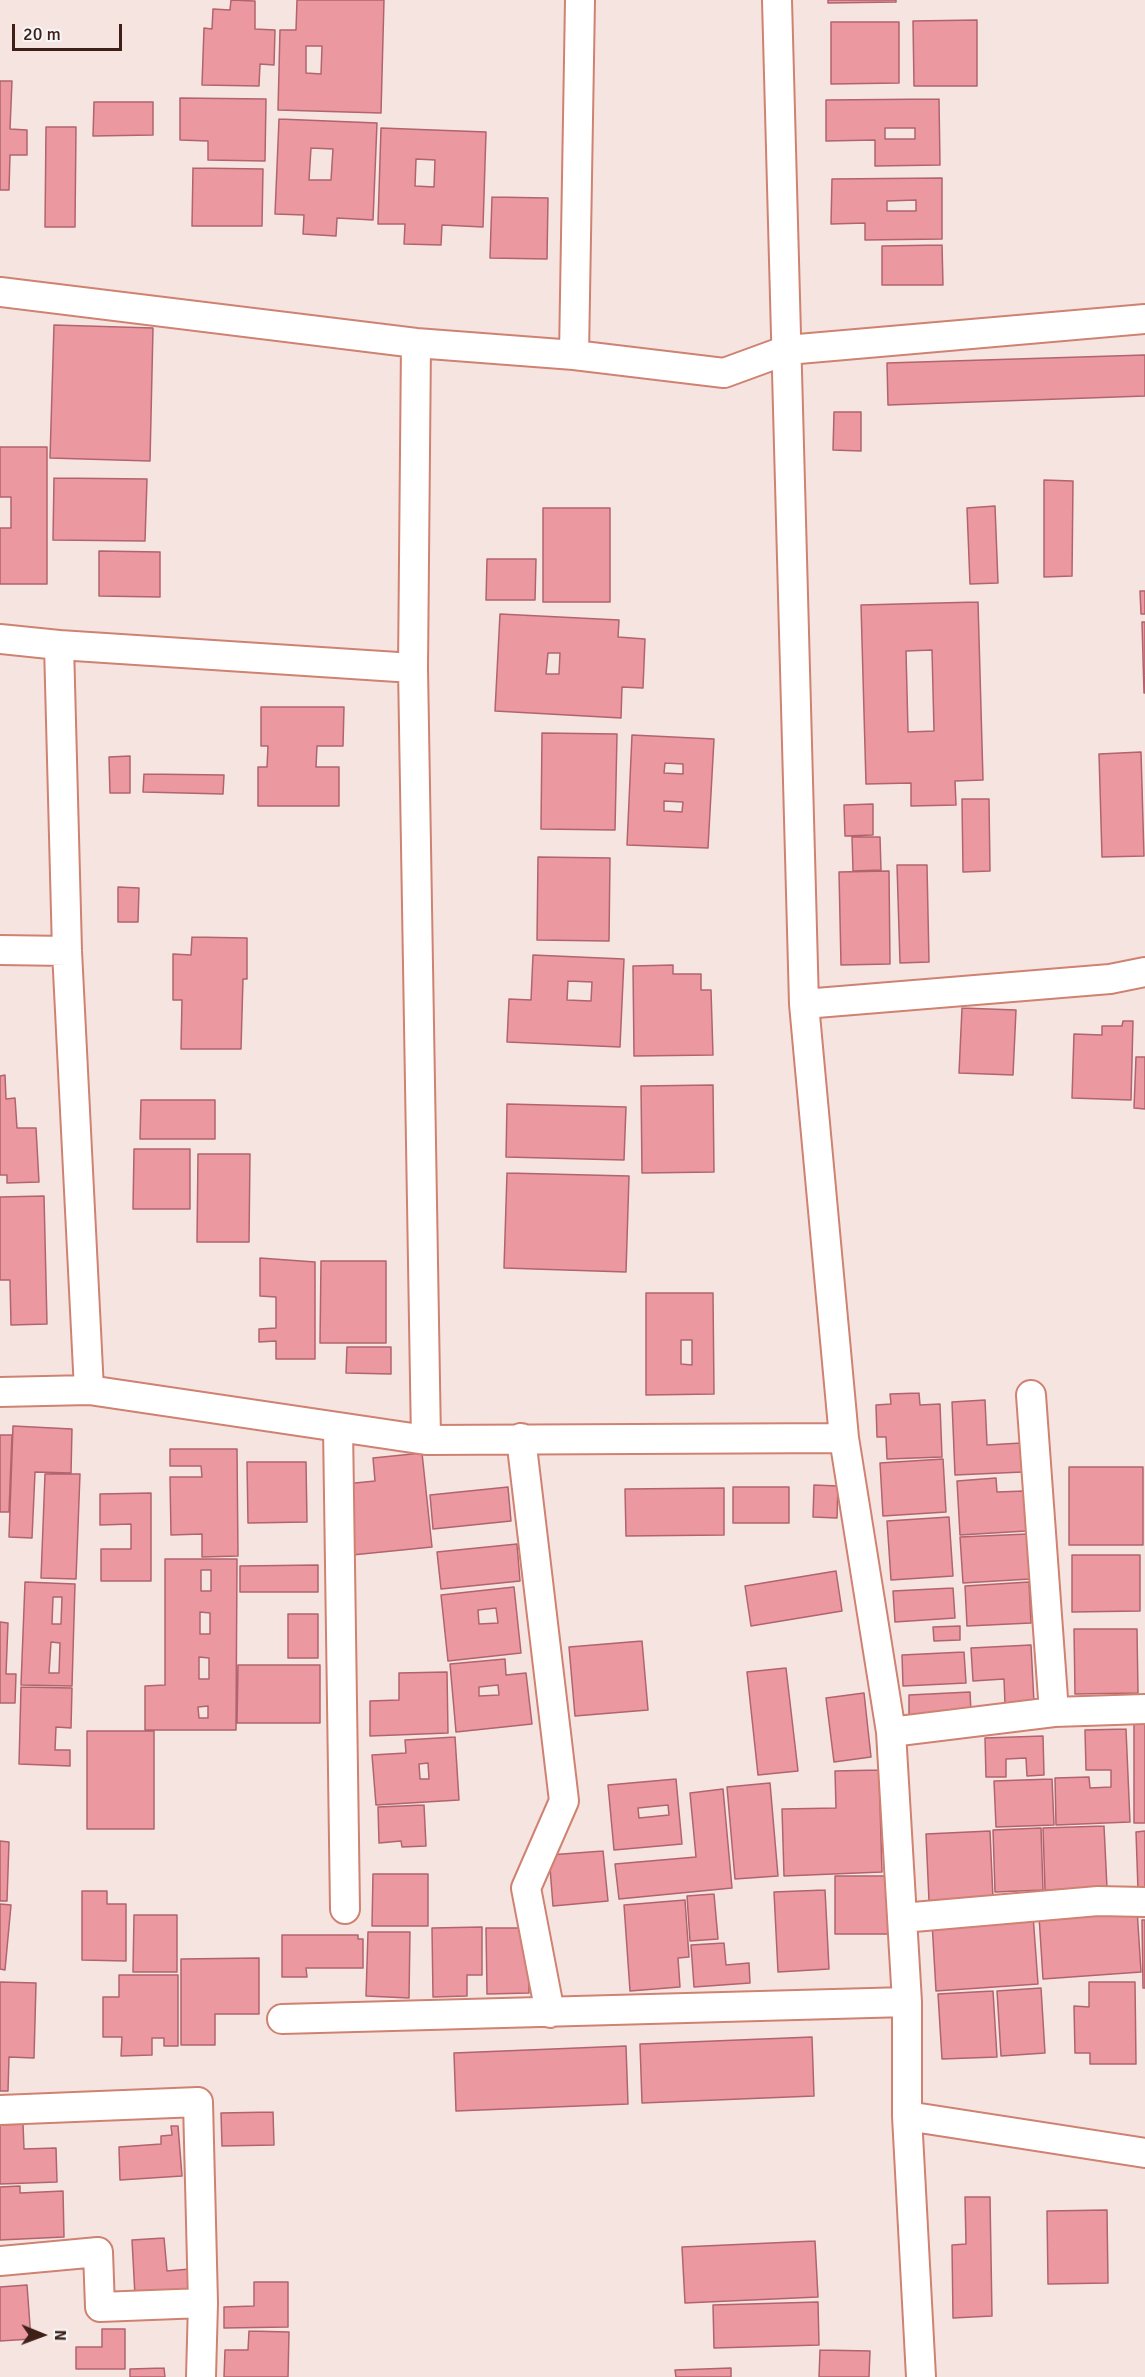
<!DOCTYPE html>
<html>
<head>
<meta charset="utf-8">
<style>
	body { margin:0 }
	#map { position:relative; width:1145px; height:2377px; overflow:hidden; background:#f6e4e0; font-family:Signika,sans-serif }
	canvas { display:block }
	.north { position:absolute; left:12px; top:2305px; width:60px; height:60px; -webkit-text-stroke:4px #f6f6f6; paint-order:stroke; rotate:91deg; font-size:16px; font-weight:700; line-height:24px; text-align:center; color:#3f2019 }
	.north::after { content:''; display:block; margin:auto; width:21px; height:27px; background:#3f2019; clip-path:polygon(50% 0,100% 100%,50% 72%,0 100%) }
	.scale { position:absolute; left:12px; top:24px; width:110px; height:27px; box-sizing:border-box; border:3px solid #3f2019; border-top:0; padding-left:8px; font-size:18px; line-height:21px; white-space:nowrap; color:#3f2019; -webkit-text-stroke:4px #f6f6f6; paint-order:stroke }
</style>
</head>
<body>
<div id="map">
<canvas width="1145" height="2377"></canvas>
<div class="north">N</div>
<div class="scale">20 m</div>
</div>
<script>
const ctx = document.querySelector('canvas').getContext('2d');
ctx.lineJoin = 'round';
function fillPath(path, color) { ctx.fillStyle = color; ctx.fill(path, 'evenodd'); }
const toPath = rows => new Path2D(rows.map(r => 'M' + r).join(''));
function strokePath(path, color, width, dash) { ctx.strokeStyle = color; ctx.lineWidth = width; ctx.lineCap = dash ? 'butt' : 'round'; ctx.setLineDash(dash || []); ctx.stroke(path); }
const building = toPath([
	[231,0,255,1,255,29,275,30,274,65,260,64,259,86,202,85,204,28,212,29,213,9,230,10,231,0],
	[297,0,384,0,381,113,278,110,280,30,296,30,297,0],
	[306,46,322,46,321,74,306,73,306,46],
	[828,0,896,0,896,2,828,3,828,0],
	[977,20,977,86,914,86,913,21,977,20],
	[831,22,899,22,899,83,831,84,831,22],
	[0,81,12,81,10,129,27,130,27,155,10,155,9,190,0,190,0,81],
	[180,98,266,99,265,161,208,160,208,141,180,140,180,98],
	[939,99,940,165,875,166,875,140,826,141,826,100,939,99],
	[885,128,915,128,915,139,885,139,885,128],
	[94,102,153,102,153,135,93,136,94,102],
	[279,119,377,123,373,220,337,218,336,236,303,234,304,215,275,214,279,119],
	[311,148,333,149,331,180,309,180,311,148],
	[46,127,76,127,75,227,45,227,46,127],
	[381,128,486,132,483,227,442,225,441,245,404,244,405,224,378,224,381,128],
	[416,159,435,160,434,187,415,186,416,159],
	[193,168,263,169,262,226,192,226,193,168],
	[942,178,942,239,865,240,865,223,831,224,832,179,942,178],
	[916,200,916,211,887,211,887,201,916,200],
	[492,197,548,198,547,259,490,258,492,197],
	[942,245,943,285,882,285,882,246,942,245],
	[54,325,153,328,150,461,50,458,54,325],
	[1145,355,1145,396,888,405,887,363,1145,355],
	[834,412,861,412,861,451,833,450,834,412],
	[0,447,47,447,47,584,0,584,0,528,11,528,11,497,0,497,0,447],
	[54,478,147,479,145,541,53,540,54,478],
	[1044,480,1073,481,1072,576,1044,577,1044,480],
	[995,506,998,583,970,584,967,508,995,506],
	[543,508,610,508,610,602,543,602,543,508],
	[99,551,160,552,160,597,99,596,99,551],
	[487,559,536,559,535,600,486,600,487,559],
	[1140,591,1145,591,1145,614,1141,614,1140,591],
	[978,602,983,780,955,781,956,805,911,806,911,783,866,784,861,605,978,602],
	[932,650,934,731,908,732,906,651,932,650],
	[500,614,619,620,618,637,645,639,643,688,622,687,621,718,495,711,500,614],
	[548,653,560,653,559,674,546,674,548,653],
	[1142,622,1145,622,1145,693,1144,693,1142,622],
	[261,707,344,707,343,746,317,746,316,767,339,767,339,806,258,806,258,767,267,767,268,746,261,746,261,707],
	[542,733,617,734,615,830,541,829,542,733],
	[632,735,714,739,708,848,627,845,632,735],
	[665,763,683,764,683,774,664,773,665,763],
	[664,801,683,802,682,812,664,811,664,801],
	[1141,752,1144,856,1102,857,1099,754,1141,752],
	[130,756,130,793,110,793,109,757,130,756],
	[144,774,224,775,223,794,143,792,144,774],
	[962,799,989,799,990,871,963,872,962,799],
	[873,804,873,835,845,836,844,805,873,804],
	[852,837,880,837,881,870,853,871,852,837],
	[538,857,610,858,609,941,537,940,538,857],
	[897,865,927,865,929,962,900,963,897,865],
	[889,871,890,964,841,965,839,872,889,871],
	[118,887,139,888,138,922,118,922,118,887],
	[192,937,247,938,247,979,243,979,241,1049,181,1049,182,1000,173,1000,173,954,191,955,192,937],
	[533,955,624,959,620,1047,507,1042,509,999,531,1000,533,955],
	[568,981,592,982,591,1001,567,1000,568,981],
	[673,965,673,974,701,974,701,990,711,990,713,1055,634,1056,633,966,673,965],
	[962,1008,1016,1010,1013,1075,959,1073,962,1008],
	[1123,1021,1133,1021,1131,1100,1072,1098,1074,1034,1102,1035,1102,1026,1122,1026,1123,1021],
	[1136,1057,1145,1057,1145,1109,1134,1108,1136,1057],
	[5,1075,6,1099,15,1098,17,1128,36,1128,39,1182,7,1183,7,1175,0,1175,0,1076,5,1075],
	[713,1085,714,1172,642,1173,641,1086,713,1085],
	[141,1100,215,1100,215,1139,140,1139,141,1100],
	[507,1104,626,1107,624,1160,506,1157,507,1104],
	[134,1149,190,1149,190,1209,133,1209,134,1149],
	[198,1154,250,1154,249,1242,197,1242,198,1154],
	[507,1173,629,1176,626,1272,504,1268,507,1173],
	[44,1196,47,1324,11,1325,10,1280,0,1280,0,1197,44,1196],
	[260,1258,315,1262,315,1359,276,1359,276,1341,259,1342,259,1329,276,1328,276,1297,260,1296,260,1258],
	[321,1261,386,1261,386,1343,320,1343,321,1261],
	[646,1293,713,1293,714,1394,646,1395,646,1293],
	[681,1340,692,1340,692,1365,681,1364,681,1340],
	[347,1347,391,1347,391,1374,346,1373,347,1347],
	[919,1393,920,1405,940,1404,942,1457,887,1459,886,1437,877,1437,876,1405,891,1404,890,1394,919,1393],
	[985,1400,987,1445,1021,1443,1023,1472,955,1475,952,1402,985,1400],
	[13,1426,72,1429,71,1473,35,1472,32,1538,9,1537,13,1426],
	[0,1435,12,1435,9,1512,0,1512,0,1435],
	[170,1449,237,1449,238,1556,202,1557,202,1534,171,1535,170,1477,202,1477,201,1466,170,1466,170,1449],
	[422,1453,432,1547,352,1555,345,1484,375,1481,373,1458,422,1453],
	[943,1459,946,1512,883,1516,880,1463,943,1459],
	[247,1462,306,1462,307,1522,248,1523,247,1462],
	[1069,1467,1143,1467,1143,1545,1069,1545,1069,1467],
	[45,1474,80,1474,76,1579,41,1578,45,1474],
	[996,1478,997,1492,1025,1491,1026,1531,960,1535,957,1481,996,1478],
	[814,1485,838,1486,837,1518,813,1517,814,1485],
	[508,1487,511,1521,433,1529,430,1495,508,1487],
	[733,1487,789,1487,789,1523,733,1523,733,1487],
	[724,1488,724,1535,626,1536,625,1489,724,1488],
	[151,1493,151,1581,101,1581,101,1549,131,1549,131,1524,100,1525,100,1494,151,1493],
	[949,1517,953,1576,891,1580,887,1521,949,1517],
	[1028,1534,1030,1579,963,1583,960,1537,1028,1534],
	[517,1544,520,1581,441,1589,437,1552,517,1544],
	[1072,1555,1140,1555,1140,1611,1072,1612,1072,1555],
	[165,1559,237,1559,236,1730,145,1730,145,1686,165,1685,165,1559],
	[201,1570,211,1570,211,1591,201,1591,201,1570],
	[200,1612,210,1613,210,1634,200,1634,200,1612],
	[199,1657,209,1658,209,1679,199,1679,199,1657],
	[208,1706,208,1718,199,1718,198,1707,208,1706],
	[318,1565,318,1592,240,1592,240,1566,318,1565],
	[836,1571,842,1611,751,1626,745,1586,836,1571],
	[25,1582,75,1584,72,1686,21,1685,25,1582],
	[53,1597,62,1597,61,1624,52,1624,53,1597],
	[51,1642,60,1643,59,1673,49,1673,51,1642],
	[1029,1582,1031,1623,967,1626,965,1586,1029,1582],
	[514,1587,521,1653,448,1661,441,1595,514,1587],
	[496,1608,498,1623,479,1624,478,1610,496,1608],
	[953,1588,955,1618,895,1622,893,1591,953,1588],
	[288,1614,318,1614,318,1658,288,1658,288,1614],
	[0,1622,8,1623,6,1674,16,1674,15,1703,0,1703,0,1622],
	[960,1626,960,1640,934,1641,933,1627,960,1626],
	[1074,1629,1137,1629,1138,1693,1075,1694,1074,1629],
	[642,1641,648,1710,575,1716,569,1647,642,1641],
	[1031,1645,1034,1703,1005,1705,1004,1679,973,1681,971,1648,1031,1645],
	[964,1652,966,1683,903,1686,902,1655,964,1652],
	[505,1659,506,1675,526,1673,532,1724,456,1732,450,1664,505,1659],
	[498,1685,499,1695,479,1696,479,1687,498,1685],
	[238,1665,320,1665,320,1723,237,1723,238,1665],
	[786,1668,798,1771,758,1775,747,1672,786,1668],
	[447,1672,448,1733,370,1736,370,1701,399,1700,399,1673,447,1672],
	[21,1687,72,1688,71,1728,56,1727,55,1750,70,1750,70,1766,19,1764,21,1687],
	[970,1692,971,1712,909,1715,909,1695,970,1692],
	[864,1693,871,1757,834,1762,826,1698,864,1693],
	[1134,1724,1145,1724,1145,1823,1134,1823,1134,1724],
	[1126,1729,1130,1822,1056,1825,1055,1778,1089,1777,1090,1788,1111,1787,1111,1770,1086,1770,1085,1730,1126,1729],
	[87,1731,154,1731,154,1829,87,1829,87,1731],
	[1043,1736,1044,1775,1027,1776,1026,1758,1006,1759,1006,1777,986,1777,985,1738,1043,1736],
	[455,1737,459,1800,376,1805,372,1755,406,1753,405,1740,455,1737],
	[428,1763,429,1779,420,1779,419,1764,428,1763],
	[879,1770,882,1872,784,1876,782,1809,836,1808,835,1771,879,1770],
	[676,1779,682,1844,614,1850,608,1785,676,1779],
	[668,1805,669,1815,639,1818,638,1808,668,1805],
	[1052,1779,1054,1825,996,1827,994,1781,1052,1779],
	[770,1783,778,1876,735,1879,727,1787,770,1783],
	[723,1789,732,1888,619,1899,615,1864,696,1857,690,1793,723,1789],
	[424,1805,426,1846,402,1847,401,1841,379,1843,378,1807,424,1805],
	[1104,1826,1107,1888,1045,1890,1043,1828,1104,1826],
	[1041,1828,1043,1890,995,1892,993,1830,1041,1828],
	[990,1831,993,1899,929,1901,926,1834,990,1831],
	[1145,1831,1145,1890,1138,1890,1136,1832,1145,1831],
	[0,1841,9,1842,7,1901,0,1901,0,1841],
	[603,1851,608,1901,553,1906,549,1855,603,1851],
	[373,1874,428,1874,428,1926,372,1926,373,1874],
	[835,1876,893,1876,894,1934,835,1934,835,1876],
	[825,1890,829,1969,778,1972,774,1892,825,1890],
	[82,1891,107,1891,107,1904,126,1904,126,1961,82,1960,82,1891],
	[714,1894,718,1939,690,1941,687,1896,714,1894],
	[685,1900,689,1957,678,1958,680,1987,630,1991,624,1905,685,1900],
	[0,1904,11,1905,5,1970,0,1969,0,1904],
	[1137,1909,1141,1972,1043,1979,1039,1916,1137,1909],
	[134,1915,177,1915,177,1972,133,1972,134,1915],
	[1033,1915,1038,1984,936,1991,932,1922,1033,1915],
	[1142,1920,1145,1920,1145,1988,1143,1988,1142,1920],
	[482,1927,482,1975,467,1975,467,1996,433,1997,432,1928,482,1927],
	[486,1928,528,1928,529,1993,487,1994,486,1928],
	[368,1932,410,1932,409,1998,366,1996,368,1932],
	[282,1935,358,1935,358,1939,363,1939,363,1968,306,1968,307,1977,282,1977,282,1935],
	[724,1943,726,1965,749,1963,750,1983,694,1987,691,1945,724,1943],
	[259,1958,259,2014,215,2014,215,2045,181,2045,181,1959,259,1958],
	[119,1975,178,1975,178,2046,164,2046,164,2038,152,2038,152,2055,121,2056,122,2037,103,2037,103,1997,119,1997,119,1975],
	[0,1982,36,1983,34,2058,9,2057,8,2091,0,2091,0,1982],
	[1089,1982,1135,1982,1136,2064,1090,2064,1090,2053,1075,2053,1074,2006,1089,2007,1089,1982],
	[1041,1988,1045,2053,1001,2056,997,1991,1041,1988],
	[993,1991,997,2057,942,2059,938,1994,993,1991],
	[812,2037,814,2096,642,2103,640,2044,812,2037],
	[626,2046,628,2104,456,2111,454,2053,626,2046],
	[273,2112,274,2145,222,2146,221,2113,273,2112],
	[23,2124,24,2149,56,2148,57,2182,0,2184,0,2125,23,2124],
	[171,2126,178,2126,182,2176,120,2180,119,2147,161,2144,161,2136,172,2135,171,2126],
	[20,2186,20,2193,63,2191,64,2237,0,2240,0,2187,20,2186],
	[965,2197,990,2197,992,2316,953,2318,952,2245,966,2244,965,2197],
	[1107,2210,1108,2283,1048,2284,1047,2211,1107,2210],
	[164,2238,167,2271,190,2269,191,2292,135,2296,132,2240,164,2238],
	[815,2241,818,2297,685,2303,682,2247,815,2241],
	[254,2282,288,2282,288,2327,224,2328,224,2307,254,2306,254,2282],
	[27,2285,31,2339,0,2341,0,2287,27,2285],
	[818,2302,819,2345,714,2348,713,2305,818,2302],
	[102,2329,125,2329,125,2369,76,2369,76,2347,102,2347,102,2329],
	[249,2331,289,2332,288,2377,224,2377,225,2350,248,2350,249,2331],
	[820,2350,870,2351,869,2377,819,2377,820,2350],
	[164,2368,165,2377,130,2377,130,2369,164,2368],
	[731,2368,731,2377,676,2377,675,2370,731,2368]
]);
fillPath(building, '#eb98a0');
strokePath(building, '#b1646d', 1.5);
const street = toPath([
	[777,0,804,1004,844,1438,891,1732,907,2002,907,2116,921,2377],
	[0,292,416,343,574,355,724,373,787,350,1145,319],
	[416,343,413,668,426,1440],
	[574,355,580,0],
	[0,639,59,645,67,951,89,1390],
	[59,645,413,668],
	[0,950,67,951],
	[804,1004,1110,979,1145,972],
	[0,1392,89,1390,426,1440,844,1438],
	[1031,1395,1054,1712],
	[338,1427,345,1909],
	[521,1438,564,1801,526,1888,550,2013],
	[891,1732,1054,1712,1145,1709],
	[902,1918,1098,1901,1145,1902],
	[282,2019,907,2002],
	[0,2110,198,2102,203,2303,201,2377],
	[907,2116,1145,2153],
	[0,2261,98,2252,100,2307,203,2303]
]);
strokePath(street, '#cf8271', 32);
strokePath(street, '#fff', 28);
</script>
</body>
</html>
